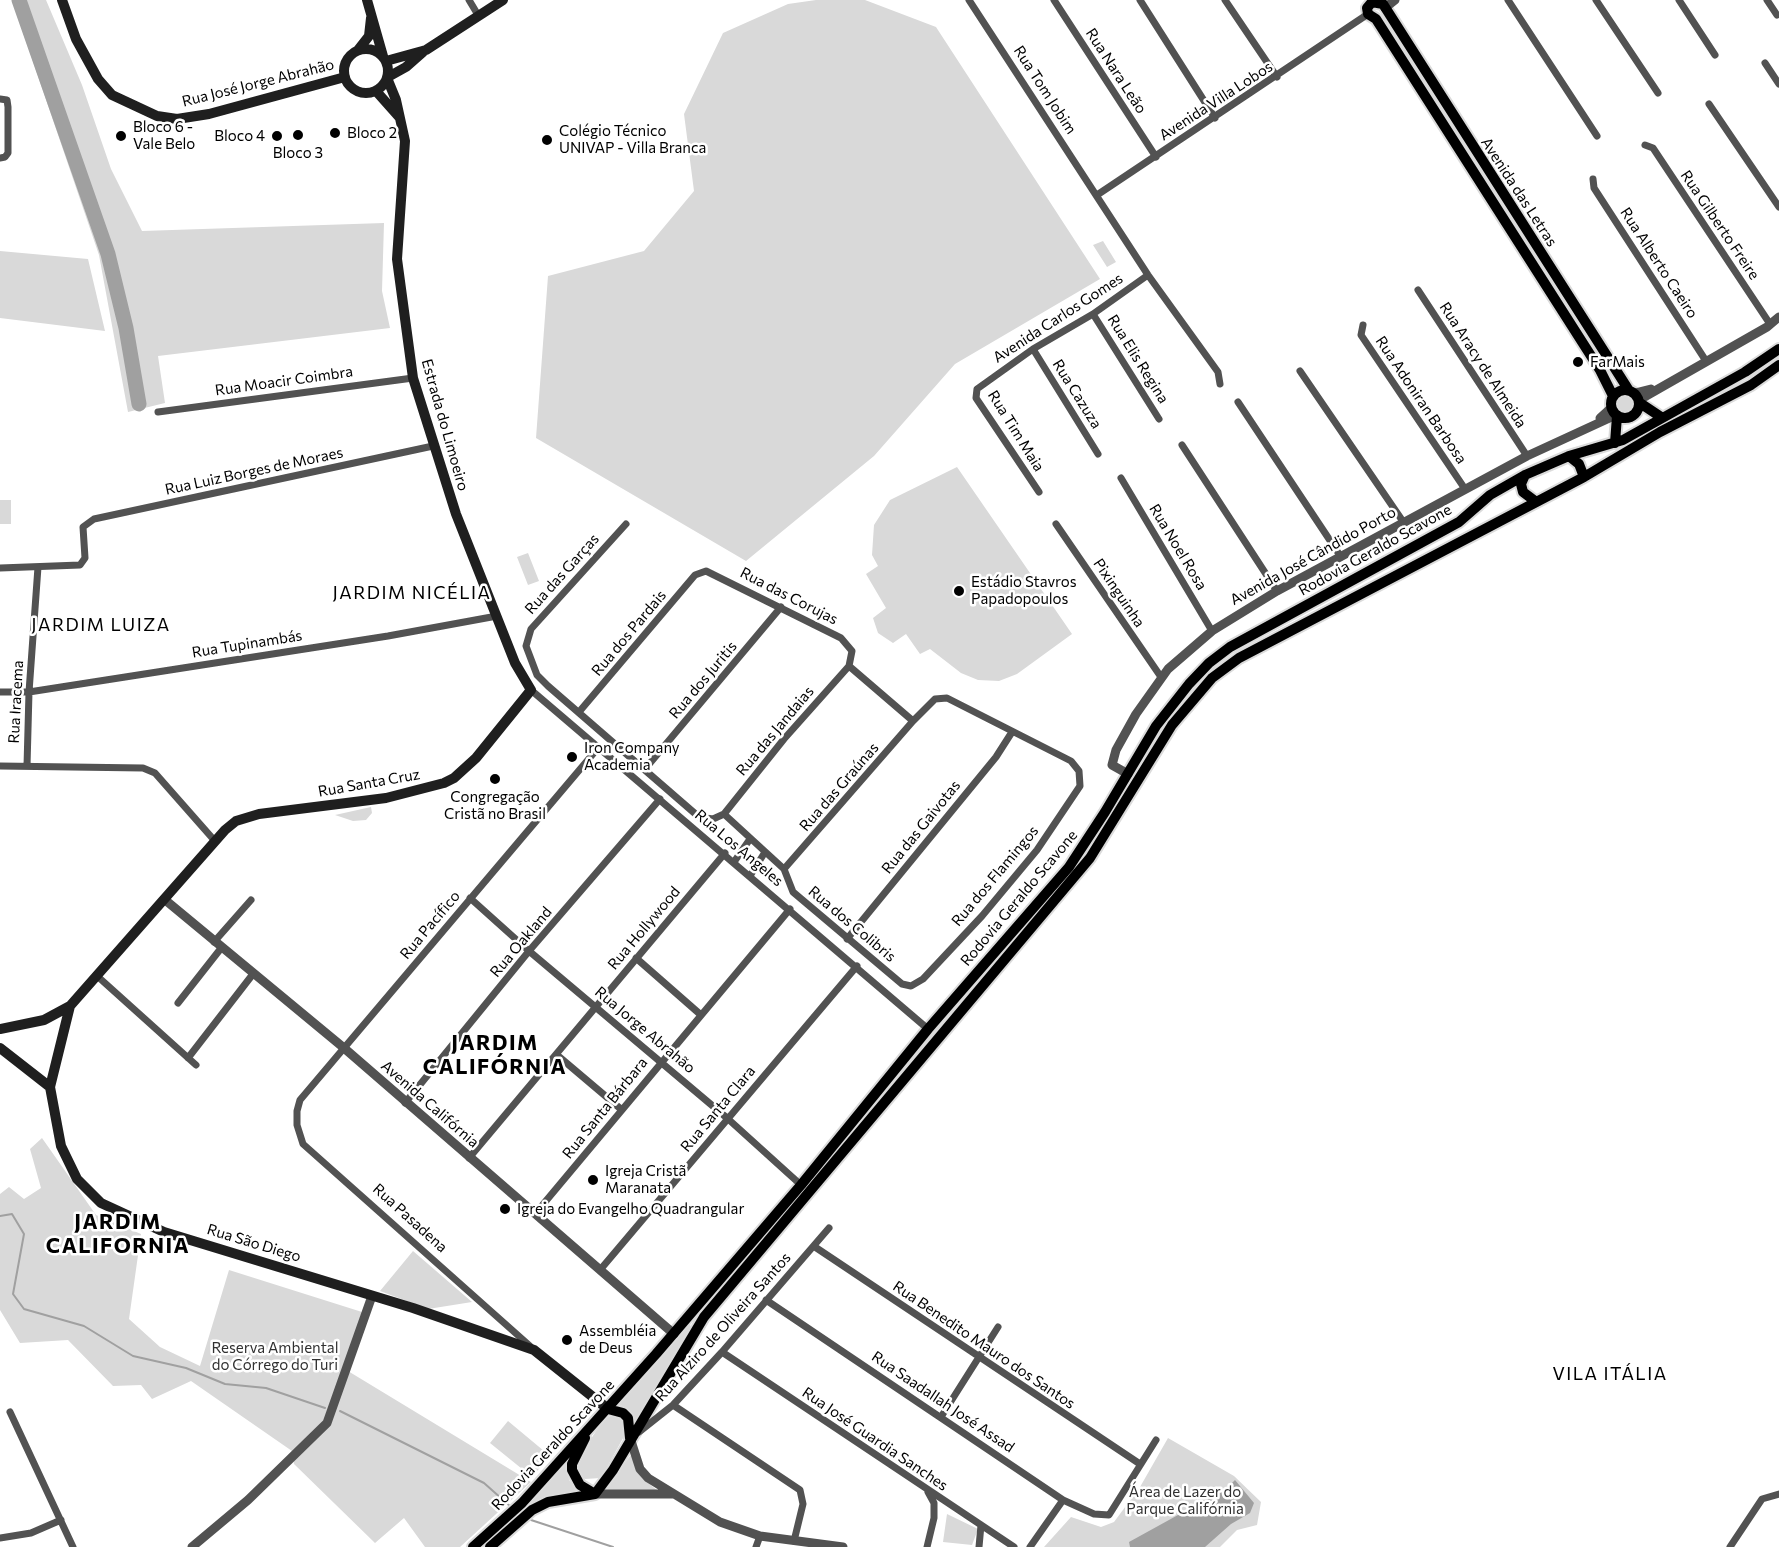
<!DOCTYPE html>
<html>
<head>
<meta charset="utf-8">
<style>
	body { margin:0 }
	canvas { display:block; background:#fff }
</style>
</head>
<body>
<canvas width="1779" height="1547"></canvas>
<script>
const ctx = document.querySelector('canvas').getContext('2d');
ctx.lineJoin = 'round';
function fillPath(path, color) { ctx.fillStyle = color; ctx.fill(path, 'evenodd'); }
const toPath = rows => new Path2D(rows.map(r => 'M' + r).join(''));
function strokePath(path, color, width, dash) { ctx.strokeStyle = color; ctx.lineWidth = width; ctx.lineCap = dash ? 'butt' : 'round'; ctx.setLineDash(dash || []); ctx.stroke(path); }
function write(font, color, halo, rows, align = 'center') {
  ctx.font = font + ' Commissioner,sans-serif'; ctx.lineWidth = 5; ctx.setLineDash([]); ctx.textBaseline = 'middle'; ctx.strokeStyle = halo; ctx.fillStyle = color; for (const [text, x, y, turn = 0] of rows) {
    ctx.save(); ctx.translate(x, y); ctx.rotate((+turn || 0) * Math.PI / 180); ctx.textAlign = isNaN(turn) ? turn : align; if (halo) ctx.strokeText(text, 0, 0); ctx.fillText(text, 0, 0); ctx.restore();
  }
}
fillPath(toPath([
	[12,0,46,0,82,85,111,169,142,231,384,223,382,291,390,328,158,356,165,403,128,412,99,255],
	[816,0,865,0,936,27,1100,279,955,364,874,456,746,561,536,438,548,276,644,251,694,191,684,114,723,33,788,4],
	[1103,241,1116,262,1107,267,1093,245],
	[0,251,88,259,105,331,0,318],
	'1615 402a10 10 0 1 1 20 0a10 10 0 1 1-20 0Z',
	[957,467,1072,634,1017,674,999,681,978,680,961,673,930,649,920,654,906,634,893,643,878,633,873,618,886,608,866,574,878,566,872,555,874,525,890,500],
	[0,500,11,500,11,524,0,524],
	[528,553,539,581,528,585,517,557],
	[371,807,372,813,366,820,353,821,335,815],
	[42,1138,96,1215,141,1234,129,1319,160,1347,200,1366,229,1270,362,1312,343,1368,531,1482,460,1547,425,1547,404,1518,375,1543,294,1464,292,1451,191,1381,152,1399,141,1385,113,1386,68,1340,20,1343,0,1310,0,1194,9,1187,24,1199,41,1188,30,1149],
	[413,1251,472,1302,428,1309,380,1291],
	[690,1324,691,1327,637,1425,628,1410,619,1404],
	[611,1416,622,1419,627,1431,601,1478,585,1479,579,1475,577,1460,604,1419],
	[508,1421,550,1456,532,1477,490,1443],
	[1168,1438,1234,1476,1261,1502,1257,1525,1237,1530,1220,1547,1044,1547,1071,1517,1101,1527,1114,1522,1140,1487],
	[631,1455,642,1478,658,1491,603,1490],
	[567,1461,569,1480,582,1494,526,1508,518,1514],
	[947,1514,978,1529,972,1545,943,1542]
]), '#d9d9d9');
fillPath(toPath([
	[1235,1480,1254,1503,1250,1513,1231,1524,1205,1547,1130,1547,1129,1542,1227,1488]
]), '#a0a0a0');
strokePath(toPath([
	[0,1216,12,1214,24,1234,13,1294,24,1309,84,1326,133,1356,186,1368,225,1384,266,1388,325,1408],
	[340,1411,484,1483,511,1507],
	[528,1519,613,1547]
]), '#a0a0a0', 2);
strokePath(toPath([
	[19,0,108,254,126,328,139,404]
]), '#a0a0a0', 15);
const primary = toPath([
	'1611 404a14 14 0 1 1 28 0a14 14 0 1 1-28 0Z',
	[1613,396,1600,370,1376,19,1368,14,1367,8,1372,2,1383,4,1628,389],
	[1640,403,1661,417],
	[1615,443,1617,416],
	[1569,456,1579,464,1584,477],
	[1525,475,1521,484,1523,492,1535,501],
	[608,1409,623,1413,628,1418,630,1438],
	[585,1438,572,1464,572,1470,580,1485,595,1494],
	[473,1547,522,1503,656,1354,801,1185,928,1029,1069,867,1105,812,1156,726,1189,684,1209,663,1230,647,1459,522,1490,495,1525,475,1569,456,1623,440,1745,372,1779,349],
	[490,1547,532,1510,548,1502,595,1494,613,1470,704,1317,1090,858,1172,725,1212,678,1239,658,1584,477,1660,432,1751,385,1779,365]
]);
strokePath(primary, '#dbdbdb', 14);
strokePath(toPath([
	[469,0,478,15],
	[969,0,1148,275,1218,372,1220,384],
	[1054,0,1156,157],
	[1140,0,1215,118],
	[1225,0,1277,77],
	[1508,0,1597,136],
	[1596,0,1658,93],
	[1679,0,1715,55],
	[1767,0,1777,15],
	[1765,63,1779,84],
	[0,99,7,100,8,107,8,153,5,157,0,158],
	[1709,104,1779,207],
	[1645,145,1653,148,1770,324],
	[1593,179,1594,188,1706,361],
	[1097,195,1368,14],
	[1418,290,1527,456],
	[1093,314,1159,419],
	[1363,325,1361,335,1465,489],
	[1033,349,1098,454],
	[1300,371,1404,523],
	[1238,402,1341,557],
	[158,412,413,378],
	[1182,445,1277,591],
	[1121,478,1212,631],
	[1039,492,976,398,977,389,1033,349,1093,314,1148,275],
	[1056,524,1161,677],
	[0,568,80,565,85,558,83,527,94,519,433,446],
	[531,690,928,1029],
	[0,692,29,692,388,636,497,616],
	[579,712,695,575,706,571,841,638,852,651,849,666,913,721,935,699,947,698,1071,761,1079,771,1080,786,1037,850,982,916,923,979,911,986,902,984,793,892,784,869,724,814,713,819,699,817,548,686,537,675,526,646,531,629,626,524],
	[0,766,143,768,155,773,214,840],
	[27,766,29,692,38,567],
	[645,769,781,607],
	[724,814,784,739,849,666],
	[734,862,750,839],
	[784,869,913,721],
	[750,876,765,852],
	[470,898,529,951,727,1118,801,1185],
	[847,939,996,757,1012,732],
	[214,942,251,900],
	[636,958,701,1015],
	[96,975,196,1065],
	[178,1003,222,947],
	[557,1055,622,1110],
	[188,1058,253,974],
	[405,1103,529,951,660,799],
	[469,1158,725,853],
	[535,1214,790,909],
	[815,1247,1140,1464],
	[600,1270,857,966],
	[766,1300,1063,1500,1094,1514,1109,1515,1156,1440],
	[530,1346,303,1144,297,1125,297,1111,300,1100,598,748],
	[722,1352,1014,1547],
	[673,1405,800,1490,803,1504,794,1541],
	[10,1412,73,1547],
	[941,1417,998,1327],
	[639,1432,673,1405,722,1352,829,1228],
	[0,1538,31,1533,61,1520],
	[756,1547,760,1536],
	[927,1547,934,1518,934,1503,928,1492],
	[979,1547,981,1525],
	[1030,1547,1063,1500],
	[1730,1547,1762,1499,1779,1494]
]), '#525252', 7);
strokePath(toPath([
	[1385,8,1395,0],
	[1635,393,1651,389],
	[1639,400,1767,327,1779,317],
	[1600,418,1611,408],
	[1128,774,1112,765,1116,750,1136,714,1168,669,1212,631,1277,591,1527,456,1616,415],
	[164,899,344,1048,674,1334],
	[630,1438,640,1469,648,1478,720,1522,760,1536,843,1547],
	[595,1494,671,1494],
	[192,1547,248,1500,327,1423,372,1296]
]), '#525252', 9);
strokePath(toPath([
	[62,0,76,39,98,79,112,95,157,116,177,119,209,114,345,77],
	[367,0,383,56],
	'344 71a22 22 0 1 1 44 0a22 22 0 1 1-44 0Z',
	[358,50,369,36,371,18],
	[386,61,426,50,503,0],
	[388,77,406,67,423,52],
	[387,78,396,100,405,141,397,259,413,378,456,514,515,663,531,690,476,758,454,778,444,783,386,798,259,814,236,821,225,830,70,1006,50,1087,61,1146,77,1179,101,1203,164,1232,413,1308,534,1350,608,1409],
	[376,91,400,118],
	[0,1029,44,1020,70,1006],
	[0,1048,50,1087]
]), '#1f1f1f', 10);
strokePath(primary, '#000', 10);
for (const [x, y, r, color] of [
	[335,133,6,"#000"],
	[298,135,6,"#000"],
	[121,136,6,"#000"],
	[277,136,6,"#000"],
	[547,140,6,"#000"],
	[1578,362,6,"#000"],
	[959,591,6,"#000"],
	[572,757,6,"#000"],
	[495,779,6,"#000"],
	[593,1180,6,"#000"],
	[505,1209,6,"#000"],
	[567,1340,6,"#000"]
]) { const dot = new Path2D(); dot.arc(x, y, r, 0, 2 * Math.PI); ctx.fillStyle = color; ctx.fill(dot); strokePath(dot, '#fff', 2); }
write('15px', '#000', '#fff', [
	["Rua Nara Leão",1116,71,57],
	["Rua José Jorge Abrahão",258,83,-14],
	["Rua Tom Jobim",1045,90,57],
	["Avenida Villa Lobos",1216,101,-33],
	["Avenida das Letras",1519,192,57],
	["Rua Gilberto Freire",1720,225,56],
	["Rua Alberto Caeiro",1659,263,57],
	["Avenida Carlos Gomes",1058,318,-33],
	["Rua Elis Regina",1138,359,58],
	["Rua Aracy de Almeida",1483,365,57],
	["Rua Moacir Coimbra",284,381,-8],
	["Rua Cazuza",1077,394,58],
	["Rua Adoniran Barbosa",1421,400,56],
	["Estrada do Limoeiro",445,425,74],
	["Rua Tim Maia",1016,431,58],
	["Rua Luiz Borges de Moraes",254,471,-12],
	["Rua Noel Rosa",1178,547,59],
	["Rodovia Geraldo Scavone",1375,550,-29],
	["Avenida José Cândido Porto",1313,556,-29],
	["Rua das Garças",562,574,-48],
	["Pixinguinha",1119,593,56],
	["Rua das Corujas",789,596,27],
	["Rua dos Pardais",629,633,-50],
	["Rua Tupinambás",247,644,-9],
	["Rua dos Juritis",703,680,-50],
	["Rua Iracema",16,702,-87],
	["Rua das Jandaias",775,731,-50],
	["Rua Santa Cruz",369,783,-10],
	["Rua das Graúnas",839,787,-49],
	["Rua das Gaivotas",921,827,-51],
	["Rua Los Angeles",739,848,40],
	["Rua dos Flamingos",995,876,-50],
	["Rodovia Geraldo Scavone",1019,898,-50],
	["Rua dos Colibris",852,924,40],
	["Rua Pacífico",430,925,-50],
	["Rua Hollywood",644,928,-50],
	["Rua Oakland",521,942,-50],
	["Rua Jorge Abrahão",645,1030,40],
	["Avenida Califórnia",430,1104,41],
	["Rua Santa Bárbara",605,1108,-51],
	["Rua Santa Clara",718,1109,-50],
	["Rua Pasadena",410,1218,42],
	["Rua São Diego",254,1243,17],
	["Rua Alziro de Oliveira Santos",723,1327,-48],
	["Rua Benedito Mauro dos Santos",984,1345,34],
	["Rua Saadallah José Assad",943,1402,34],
	["Rua José Guardia Sanches",875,1439,34],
	["Rodovia Geraldo Scavone",553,1445,-47]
]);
write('15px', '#000', '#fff', [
	["Bloco 6 -",133,127],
	["Vale Belo",133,144],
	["Colégio Técnico",559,131],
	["UNIVAP - Villa Branca",559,148],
	["Bloco 2",347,133],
	["Bloco 4",265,136,"right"],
	["Bloco 3",298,153,"center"],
	["FarMais",1590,362],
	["Estádio Stavros",971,582],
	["Papadopoulos",971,599],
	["Iron Company",584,748],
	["Academia",584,765],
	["Congregação",495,797,"center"],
	["Cristã no Brasil",495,814,"center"],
	["Igreja Cristã",605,1171],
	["Maranata",605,1188],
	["Igreja do Evangelho Quadrangular",517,1209],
	["Assembléia",579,1331],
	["de Deus",579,1348]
], 'left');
write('15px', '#303030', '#fff', [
	["Reserva Ambiental",275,1348],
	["do Córrego do Turi",275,1365],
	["Área de Lazer do",1185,1492],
	["Parque Califórnia",1185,1509]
]);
ctx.letterSpacing = '1.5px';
write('18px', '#000', '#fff', [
	["JARDIM NICÉLIA",412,593],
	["JARDIM LUIZA",101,625],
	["VILA ITÁLIA",1610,1374]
]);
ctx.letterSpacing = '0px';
ctx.letterSpacing = '1.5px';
write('bold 21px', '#000', '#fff', [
	["JARDIM",495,1043],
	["CALIFÓRNIA",495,1067],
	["JARDIM",118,1222],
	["CALIFORNIA",118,1246]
]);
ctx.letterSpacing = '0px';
</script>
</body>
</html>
